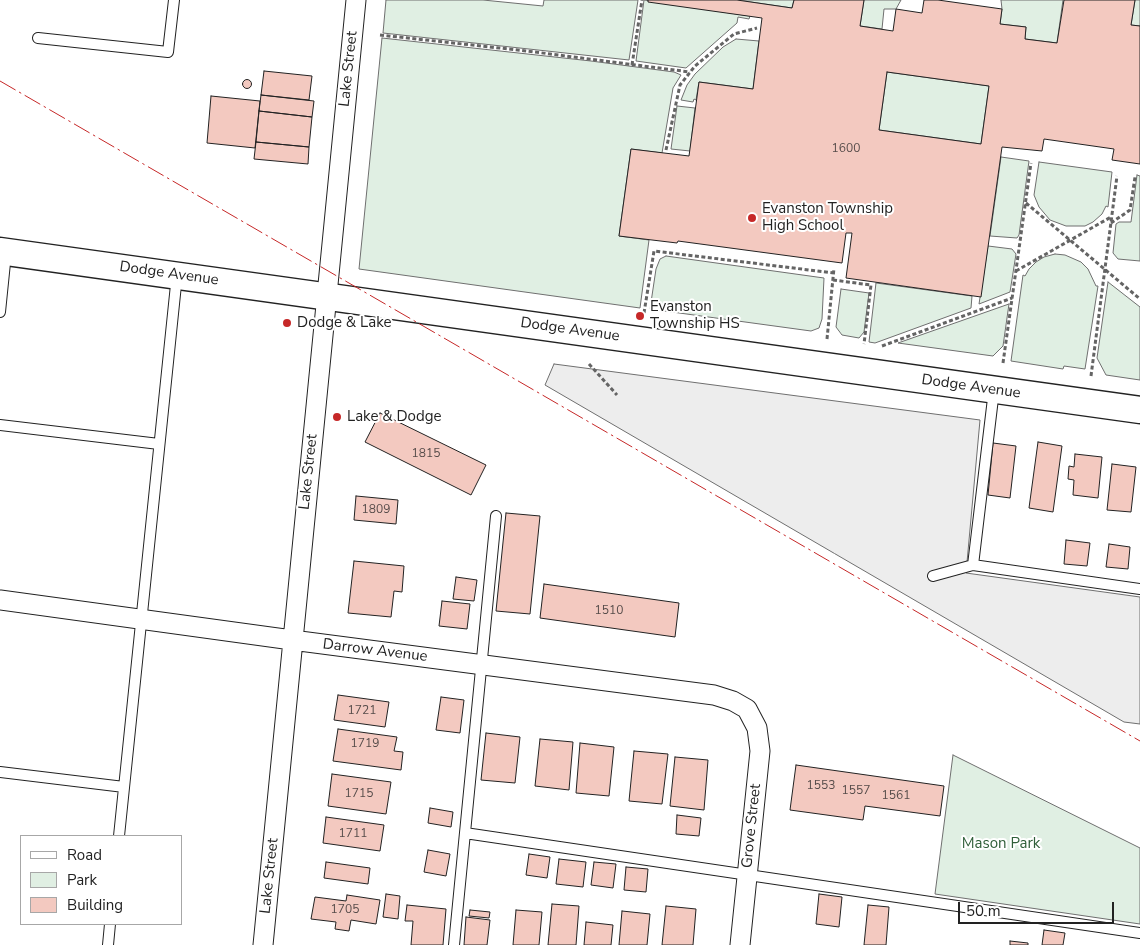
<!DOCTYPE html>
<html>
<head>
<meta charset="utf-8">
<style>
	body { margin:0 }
	#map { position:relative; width:1140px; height:945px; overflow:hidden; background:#fff; font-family:"Nunito Sans",sans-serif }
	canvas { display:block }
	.legend { position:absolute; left:20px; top:835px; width:162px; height:90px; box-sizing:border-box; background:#fff; border:1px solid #a7a7a7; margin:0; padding:6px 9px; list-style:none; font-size:15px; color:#222 }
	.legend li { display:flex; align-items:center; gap:10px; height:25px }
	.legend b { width:25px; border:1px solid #a7a7a7 }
	.scale { position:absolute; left:958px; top:902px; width:156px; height:22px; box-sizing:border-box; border:2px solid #222; border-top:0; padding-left:6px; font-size:15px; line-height:18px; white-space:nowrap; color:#222; -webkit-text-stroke:4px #fff; paint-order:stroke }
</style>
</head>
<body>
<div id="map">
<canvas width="1140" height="945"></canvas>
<ul class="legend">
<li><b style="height:6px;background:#fff"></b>Road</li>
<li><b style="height:14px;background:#e0efe3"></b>Park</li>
<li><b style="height:14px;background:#f3c9c0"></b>Building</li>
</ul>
<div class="scale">50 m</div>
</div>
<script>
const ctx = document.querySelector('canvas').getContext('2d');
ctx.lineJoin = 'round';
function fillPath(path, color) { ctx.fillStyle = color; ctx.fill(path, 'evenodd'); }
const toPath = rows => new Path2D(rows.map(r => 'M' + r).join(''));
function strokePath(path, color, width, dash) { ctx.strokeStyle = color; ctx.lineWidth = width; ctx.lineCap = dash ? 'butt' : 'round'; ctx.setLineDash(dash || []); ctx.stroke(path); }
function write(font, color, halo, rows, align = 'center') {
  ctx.font = font + ' "Nunito Sans",sans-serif'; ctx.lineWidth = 4; ctx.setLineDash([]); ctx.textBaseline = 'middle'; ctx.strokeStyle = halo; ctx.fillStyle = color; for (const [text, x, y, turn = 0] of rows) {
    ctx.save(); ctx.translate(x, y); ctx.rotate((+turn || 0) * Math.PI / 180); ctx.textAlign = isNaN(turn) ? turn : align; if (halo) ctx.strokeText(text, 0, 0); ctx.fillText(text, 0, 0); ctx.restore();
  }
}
const green = toPath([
	[386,0,483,0,543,6,544,0,638,0,629,60,383,33,386,0],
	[644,0,750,16,749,19,738,17,737,23,686,68,636,61,644,0],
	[737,0,794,0,792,8,737,0],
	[864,0,901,0,896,9,884,9,882,29,860,26,864,0],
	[1001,0,1063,0,1057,43,1025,39,1026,27,1000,24,1002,9,1001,0],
	[1135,0,1140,0,1140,26,1131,25,1135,0],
	[382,38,591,61,674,72,681,75,673,88,662,153,631,149,619,236,649,240,640,308,359,269,382,38],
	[736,39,759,41,753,89,699,82,696,100,694,99,693,102,681,100,687,85,695,74,723,47,736,39],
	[887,72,989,86,981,144,879,130,887,72],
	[677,106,695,108,690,151,671,149,677,106],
	[1001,157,1029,161,1019,235,1017,238,990,236,1001,157],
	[1039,162,1112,172,1108,207,1106,206,1102,214,1093,222,1085,226,1066,226,1050,220,1039,207,1034,195,1039,162],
	[1137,175,1140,176,1140,261,1118,259,1113,253,1116,224,1119,222,1131,222,1137,175],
	[988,246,1012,249,1016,254,1010,292,979,304,988,246],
	[1055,254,1065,255,1081,262,1088,269,1096,286,1098,286,1085,369,1064,366,1063,369,1011,361,1023,275,1025,276,1029,269,1036,262,1044,257,1055,254],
	[666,256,824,278,822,319,819,328,811,331,650,309,656,269,660,259,666,256],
	[1108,282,1140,307,1140,380,1106,375,1097,358,1108,282],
	[876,283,972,296,971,308,875,343,869,342,876,283],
	[841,289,869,293,864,332,859,338,842,335,836,327,841,289],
	[1009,304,1003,346,993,356,898,343,1009,304],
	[953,755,1140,848,1140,924,935,894,953,755]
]);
fillPath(green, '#e0efe3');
strokePath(green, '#6f6f6f', 1);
const parking = toPath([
	[554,364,980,420,966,573,1140,597,1140,724,1124,722,545,385,554,364]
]);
fillPath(parking, '#ededed');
strokePath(parking, '#6f6f6f', 1);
const building = toPath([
	[648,0,737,0,792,8,794,0,864,0,860,26,893,31,896,9,922,13,924,0,938,0,1002,9,1000,24,1026,27,1025,39,1057,43,1064,0,1135,0,1131,25,1140,26,1140,164,1112,160,1114,149,1044,139,1042,151,1002,147,981,297,846,278,852,233,846,233,842,263,678,241,677,243,619,236,631,149,689,156,699,82,753,89,759,41,762,18,648,2,648,0],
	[887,72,989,86,981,144,879,130,887,72],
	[264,71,312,76,309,100,261,95,264,71],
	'242.5 84a4.5 4.5 0 1 1 9 0a4.5 4.5 0 1 1-9 0Z',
	[261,95,314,101,312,117,259,111,261,95],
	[211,96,260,101,255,148,207,143,211,96],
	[259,111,312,117,309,147,256,142,259,111],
	[256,142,309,147,308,164,254,159,256,142],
	[380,413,486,465,471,495,365,442,380,413],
	[1038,442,1062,446,1053,512,1029,508,1038,442],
	[993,443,1016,446,1010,498,988,495,993,443],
	[1075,454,1102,457,1098,498,1073,495,1074,480,1068,479,1069,466,1074,467,1075,454],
	[1112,464,1136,467,1131,512,1107,510,1112,464],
	[356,496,398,500,396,524,354,520,356,496],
	[506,513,540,516,530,614,496,611,506,513],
	[1066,540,1090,543,1087,566,1064,564,1066,540],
	[1109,544,1130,547,1128,569,1106,567,1109,544],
	[354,561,404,566,402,592,394,591,391,617,348,613,354,561],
	[456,577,477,580,474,601,453,599,456,577],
	[544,584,679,603,675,637,540,618,544,584],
	[442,601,470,604,467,629,439,626,442,601],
	[338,695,389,702,385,727,334,720,338,695],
	[441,697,464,700,460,733,436,730,441,697],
	[338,729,397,737,394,751,403,752,401,770,333,761,338,729],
	[486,733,520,737,515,783,481,780,486,733],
	[540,739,573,742,569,790,535,786,540,739],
	[580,743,614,747,609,796,576,793,580,743],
	[634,751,668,754,662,804,629,801,634,751],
	[675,757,708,760,704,810,670,806,675,757],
	[796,765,944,786,940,816,865,806,863,820,790,810,796,765],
	[332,774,391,782,386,814,328,806,332,774],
	[430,808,453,812,451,827,428,823,430,808],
	[677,815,701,818,699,836,676,834,677,815],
	[326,817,384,825,380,851,323,843,326,817],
	[428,850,450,854,446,876,424,872,428,850],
	[529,854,550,857,547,878,526,875,529,854],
	[559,859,586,862,583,887,556,884,559,859],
	[326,862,370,868,368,884,324,878,326,862],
	[594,862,616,864,613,888,591,885,594,862],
	[626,867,648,869,646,892,624,890,626,867],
	[386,894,400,896,398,919,383,917,386,894],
	[819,894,842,897,839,927,816,924,819,894],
	[347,895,380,900,376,924,351,920,349,931,335,929,336,922,311,919,315,897,346,901,347,895],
	[552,904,579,906,576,945,548,945,552,904],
	[407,905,446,909,443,945,411,945,413,921,405,921,407,905],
	[868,905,889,907,886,945,864,945,868,905],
	[666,906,696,909,693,945,662,945,666,906],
	[470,910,490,912,489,918,469,916,470,910],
	[516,910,542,912,539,945,513,945,516,910],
	[622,911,650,914,647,945,619,945,622,911],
	[466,917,490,920,487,945,464,945,466,917],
	[586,922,613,925,611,945,584,945,586,922],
	[1044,930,1065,933,1063,945,1042,945,1044,930],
	[1010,941,1028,943,1028,945,1010,945,1010,941]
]);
fillPath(building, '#f3c9c0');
strokePath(building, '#222', 1);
const lane = toPath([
	[38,38,168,52,174,0],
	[0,312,6,253],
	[0,425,159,444],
	[973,565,994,390],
	[933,576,973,565,1140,589],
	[0,772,124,787],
	[465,833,1140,933],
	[119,836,177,275],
	[108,945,110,924],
	[454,945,496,516]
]);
const street = toPath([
	[0,600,292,640,714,695,733,701,747,709,757,728,760,751,740,945],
	[263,945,356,0]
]);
const secondary = toPath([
	[0,251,1140,410]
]);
strokePath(lane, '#222', 12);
strokePath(street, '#222', 21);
strokePath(secondary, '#222', 29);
strokePath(toPath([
	[380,35,527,51,690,72],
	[632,65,642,0],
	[666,150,680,85,695,66,734,34,757,28],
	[1026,203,1140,299],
	[1111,223,1130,210,1135,177],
	[1016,271,1111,217],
	[833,280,871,285,864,344],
	[644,313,654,251,834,273],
	[827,339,834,268],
	[882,346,1012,298],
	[1003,363,1031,163],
	[589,364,617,395],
	[1091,376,1117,176]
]), '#646464', 3, [4, 2.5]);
strokePath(lane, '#fff', 10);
strokePath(street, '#fff', 19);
strokePath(secondary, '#fff', 26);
strokePath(toPath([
	[0,81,1140,741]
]), '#c62828', 1, [18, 4, 2.5, 4]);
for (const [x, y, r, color] of [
	[752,218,5,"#c62828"],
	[640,316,5,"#c62828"],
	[287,323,5,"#c62828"],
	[337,417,5,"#c62828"]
]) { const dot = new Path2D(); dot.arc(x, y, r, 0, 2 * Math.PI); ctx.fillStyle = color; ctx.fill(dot); strokePath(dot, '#fff', 2); }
write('12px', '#564c4a', null, [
	["1600",846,149],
	["1815",426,454],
	["1809",376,510],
	["1510",609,611],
	["1721",362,711],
	["1719",365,744],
	["1553",821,786],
	["1557",856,791],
	["1715",359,794],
	["1561",896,796],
	["1711",353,834],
	["1705",345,910]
]);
write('15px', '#222', '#fff', [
	["Lake Street",349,69,-84],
	["Dodge Avenue",169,274,8],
	["Dodge Avenue",570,330,8],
	["Dodge Avenue",971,387,8],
	["Lake Street",309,472,-84],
	["Darrow Avenue",375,651,7],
	["Grove Street",752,826,-84],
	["Lake Street",270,876,-84]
]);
write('15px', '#222', '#fff', [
	["Evanston Township",762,209],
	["High School",762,226],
	["Evanston",650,307],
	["Township HS",650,324],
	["Dodge & Lake",297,323],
	["Lake & Dodge",347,417]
], 'left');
write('15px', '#2f5e38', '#fff', [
	["Mason Park",1001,844]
]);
</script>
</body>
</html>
